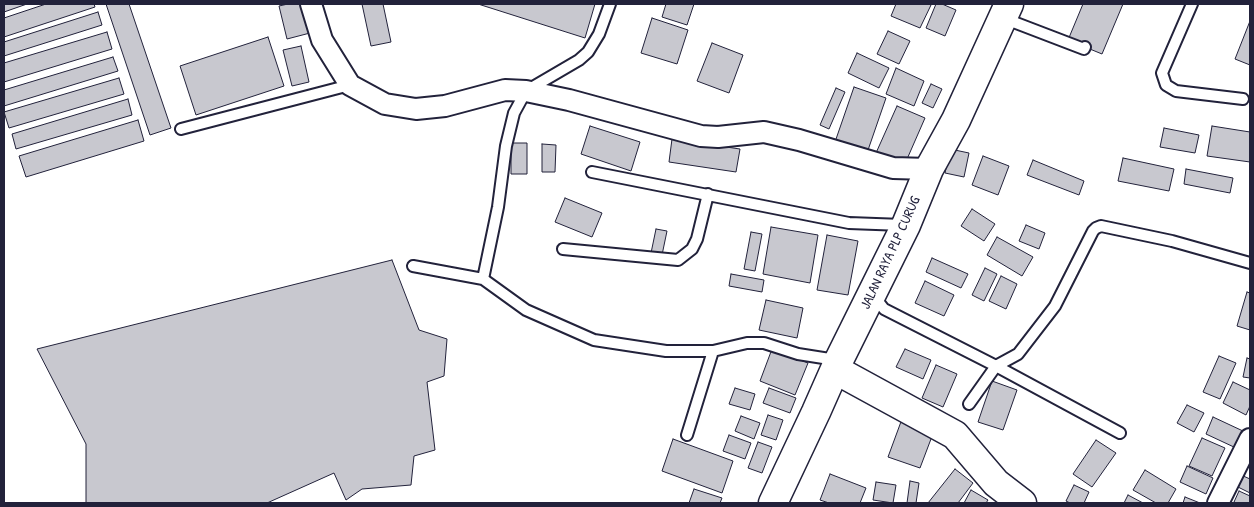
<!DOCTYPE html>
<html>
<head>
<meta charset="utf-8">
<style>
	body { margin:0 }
	#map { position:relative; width:1254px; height:507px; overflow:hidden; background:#fff; font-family:"Patrick Hand",sans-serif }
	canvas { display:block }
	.frame { position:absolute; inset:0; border:5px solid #22223b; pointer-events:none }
</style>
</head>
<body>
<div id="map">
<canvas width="1254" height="507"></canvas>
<div class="frame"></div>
</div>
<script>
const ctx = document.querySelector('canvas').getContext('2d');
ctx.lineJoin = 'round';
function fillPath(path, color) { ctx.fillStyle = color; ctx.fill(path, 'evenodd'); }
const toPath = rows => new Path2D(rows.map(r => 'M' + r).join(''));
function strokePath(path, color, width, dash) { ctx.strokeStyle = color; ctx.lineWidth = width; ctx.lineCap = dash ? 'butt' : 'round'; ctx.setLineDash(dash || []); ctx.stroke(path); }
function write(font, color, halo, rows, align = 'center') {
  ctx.font = font + ' "Patrick Hand",sans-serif'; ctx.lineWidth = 4; ctx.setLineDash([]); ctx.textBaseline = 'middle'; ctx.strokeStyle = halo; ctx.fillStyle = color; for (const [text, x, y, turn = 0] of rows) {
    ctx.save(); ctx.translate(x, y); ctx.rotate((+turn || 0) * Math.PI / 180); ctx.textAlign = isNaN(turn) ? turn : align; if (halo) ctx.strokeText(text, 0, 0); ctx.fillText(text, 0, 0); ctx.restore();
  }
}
const building = toPath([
	[4,4,27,4,4,12,4,4],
	[46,4,94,4,95,7,4,37,4,18,46,4],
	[106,4,129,4,171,128,150,135,106,4],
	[288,4,303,4,310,33,287,39,279,6,288,4],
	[362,4,383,4,391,42,371,46,362,4],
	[478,4,595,4,585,38,478,4],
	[666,4,694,4,687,25,662,17,666,4],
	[896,4,928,4,931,5,920,28,891,16,896,4],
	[936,4,942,4,956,10,945,36,926,28,936,4],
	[1083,4,1123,4,1102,54,1068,40,1083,4],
	[98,12,102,25,4,56,4,42,98,12],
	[652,18,688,30,677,64,641,53,652,18],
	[1250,21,1250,65,1235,59,1250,21],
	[888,31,910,41,899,64,877,54,888,31],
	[107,32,112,49,4,82,4,63,107,32],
	[268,37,284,86,196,115,180,66,268,37],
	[712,43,743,55,729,93,697,81,712,43],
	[301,46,309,82,292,86,283,50,301,46],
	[857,53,889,68,879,88,848,73,857,53],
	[113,57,118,71,4,106,4,90,113,57],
	[896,68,924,81,914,106,886,94,896,68],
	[119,78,124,94,9,128,4,112,119,78],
	[931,84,942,89,933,108,922,103,931,84],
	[854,87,886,98,867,153,835,142,854,87],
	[836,88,845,92,829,129,820,125,836,88],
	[128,99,132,115,16,149,12,134,128,99],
	[897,106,925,118,904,166,876,153,897,106],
	[138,120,144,141,26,177,19,156,138,120],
	[590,126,640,142,631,171,581,154,590,126],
	[1212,126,1250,132,1250,162,1207,156,1212,126],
	[1164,128,1199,135,1195,153,1160,147,1164,128],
	[672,139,740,149,736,172,669,162,672,139],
	[511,143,527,143,527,174,511,174,511,143],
	[542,144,556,145,555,172,542,172,542,144],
	[950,149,969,153,964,177,945,173,950,149],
	[983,156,1009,166,998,195,972,185,983,156],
	[1123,158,1174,169,1169,191,1118,181,1123,158],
	[1033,160,1084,181,1079,195,1027,175,1033,160],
	[1186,169,1233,178,1230,193,1184,184,1186,169],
	[565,198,602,213,592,237,555,222,565,198],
	[972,209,995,224,984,241,961,226,972,209],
	[1026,225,1045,233,1039,249,1019,241,1026,225],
	[771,227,818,235,810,283,763,274,771,227],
	[656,229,667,231,662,255,651,253,656,229],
	[751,232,762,234,755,271,744,269,751,232],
	[827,235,858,241,848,295,817,290,827,235],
	[997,237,1033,257,1022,276,987,255,997,237],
	[932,258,968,274,961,288,926,272,932,258],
	[392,260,419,330,447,339,444,376,427,382,435,450,414,456,411,485,362,489,346,500,334,473,267,503,86,503,86,444,37,349,392,260],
	[985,268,997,274,984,301,972,295,985,268],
	[731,274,764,280,762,292,729,286,731,274],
	[1001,276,1017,284,1006,309,989,301,1001,276],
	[925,281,954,295,944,316,915,303,925,281],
	[1247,292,1250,293,1250,330,1237,326,1247,292],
	[766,300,803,308,797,338,759,330,766,300],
	[772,349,808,363,795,395,760,381,772,349],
	[905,349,931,360,923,379,896,367,905,349],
	[1219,356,1236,363,1220,399,1203,392,1219,356],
	[1247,358,1250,359,1250,378,1243,377,1247,358],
	[936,365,957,374,943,407,922,398,936,365],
	[992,381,1017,390,1003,430,978,422,992,381],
	[1233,382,1250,390,1250,406,1246,415,1223,403,1233,382],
	[735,388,755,394,750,410,729,404,735,388],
	[769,388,796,398,790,413,763,403,769,388],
	[1187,405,1204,413,1194,432,1177,423,1187,405],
	[768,415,783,420,776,440,761,435,768,415],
	[741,416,760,423,754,439,735,431,741,416],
	[1213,417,1243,431,1236,448,1206,434,1213,417],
	[902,419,934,431,920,468,888,457,902,419],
	[729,435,751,443,745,459,723,451,729,435],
	[1202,438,1225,448,1212,476,1189,466,1202,438],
	[673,439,733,461,722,493,662,471,673,439],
	[1096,440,1116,453,1092,487,1073,474,1096,440],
	[758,442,772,447,762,473,748,468,758,442],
	[1187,466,1213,478,1206,494,1180,482,1187,466],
	[955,469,973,483,958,503,928,503,955,469],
	[1145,470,1176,489,1168,503,1156,503,1133,490,1145,470],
	[830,474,866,488,860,503,829,503,820,500,830,474],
	[1241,475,1250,479,1250,493,1236,486,1241,475],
	[910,481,919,483,916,503,907,503,910,481],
	[876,482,896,485,893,503,873,500,876,482],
	[1074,485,1089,492,1084,503,1070,503,1066,501,1074,485],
	[694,489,722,498,720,503,689,503,694,489],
	[971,490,988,500,986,503,964,503,971,490],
	[1239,491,1250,496,1250,503,1237,503,1234,502,1239,491],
	[1128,495,1143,503,1124,503,1128,495],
	[1185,497,1200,503,1183,503,1185,497]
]);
fillPath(building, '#c8c8cf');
strokePath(building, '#22223b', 1);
const lane = toPath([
	[1192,4,1162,73,1166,85,1176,91,1243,99],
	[1003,18,1084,49,1085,47],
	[181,129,350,85],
	[592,172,849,223,903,225],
	[563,249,678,260,692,249,697,239,708,194],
	[413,266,483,279,498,207,506,146,514,113,526,91,579,60,588,52,599,34,610,4],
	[483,279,526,310,594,340,666,351,713,351,747,343,764,343,798,354,836,360],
	[873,295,884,309,996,366,1018,354,1055,306,1093,231,1096,228,1101,226,1172,241,1250,263],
	[969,404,996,366,1120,433],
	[687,435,713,351]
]);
const street = toPath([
	[311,4,322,40,350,85,385,104,416,109,445,106,505,90,526,91,569,100,701,136,718,137,764,132,799,140,893,168,929,169],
	[1218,503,1250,439]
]);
const secondary = toPath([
	[836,370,955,435,996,483,1022,503]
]);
const primary = toPath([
	[773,503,816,412,839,360,906,225,929,169,956,120,1009,4]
]);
strokePath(lane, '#22223b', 14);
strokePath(street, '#22223b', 24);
strokePath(secondary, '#22223b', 31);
strokePath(primary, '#22223b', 31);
strokePath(lane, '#fff', 10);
strokePath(street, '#fff', 20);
strokePath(secondary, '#fff', 28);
strokePath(primary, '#fff', 28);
write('14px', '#22223b', '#fff', [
	["JALAN RAYA PLP CURUG",891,253,-65]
]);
</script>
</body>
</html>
